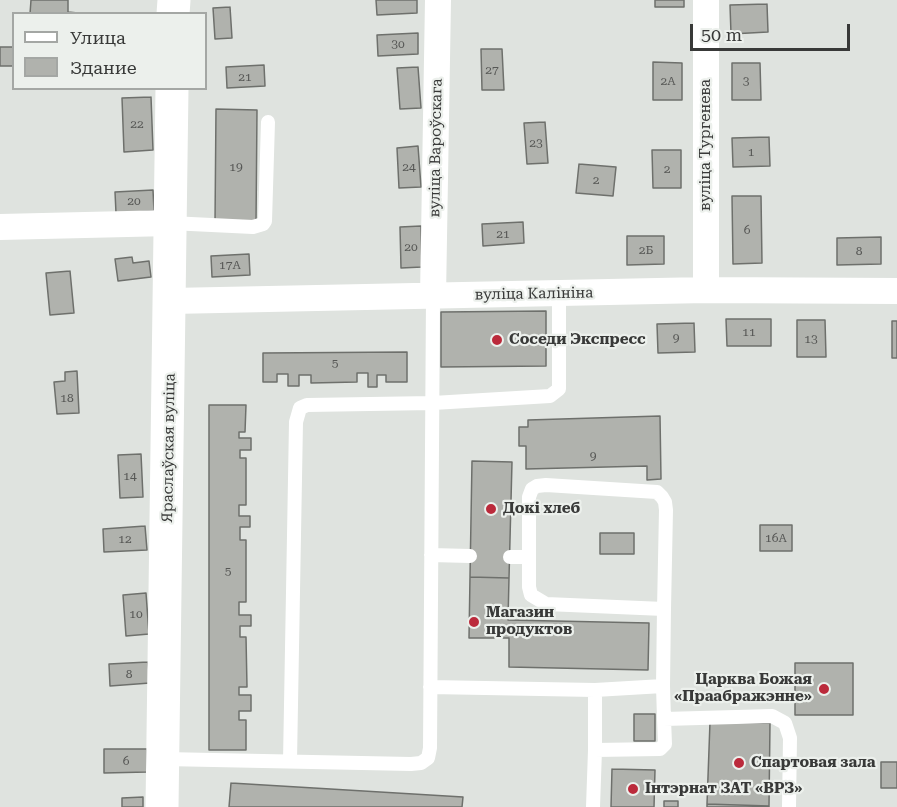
<!DOCTYPE html>
<html>
<head>
<meta charset="utf-8">
<style>
	body { margin:0 }
	#map { position:relative; width:897px; height:807px; overflow:hidden; background:#dfe3df; font-family:"Roboto Serif",serif }
	canvas { display:block }
	.legend { position:absolute; left:12px; top:12px; width:195px; height:78px; box-sizing:border-box; background:#ecf0ec; border:2px solid #a4a7a4; margin:0; padding:8px 10px; list-style:none; font-size:18px; color:#383938 }
	.legend li { display:flex; align-items:center; gap:12px; height:30px }
	.legend b { width:30px; border:2px solid #a4a7a4 }
	.scale { position:absolute; left:690px; top:24px; width:160px; height:27px; box-sizing:border-box; border:3px solid #383938; border-top:0; padding-left:8px; font-size:18px; line-height:21px; white-space:nowrap; color:#383938; -webkit-text-stroke:4px #ecf0ec; paint-order:stroke }
</style>
</head>
<body>
<div id="map">
<canvas width="897" height="807"></canvas>
<ul class="legend">
<li><b style="height:8px;background:#fff"></b>Улица</li>
<li><b style="height:16px;background:#b0b2ad"></b>Здание</li>
</ul>
<div class="scale">50 m</div>
</div>
<script>
const ctx = document.querySelector('canvas').getContext('2d');
ctx.lineJoin = 'round';
function fillPath(path, color) { ctx.fillStyle = color; ctx.fill(path, 'evenodd'); }
const toPath = rows => new Path2D(rows.map(r => 'M' + r).join(''));
function strokePath(path, color, width, dash) { ctx.strokeStyle = color; ctx.lineWidth = width; ctx.lineCap = dash ? 'butt' : 'round'; ctx.setLineDash(dash || []); ctx.stroke(path); }
function write(font, color, halo, rows, align = 'center') {
  ctx.font = font + ' "Roboto Serif",serif'; ctx.lineWidth = 4.5; ctx.setLineDash([]); ctx.textBaseline = 'middle'; ctx.strokeStyle = halo; ctx.fillStyle = color; for (const [text, x, y, turn = 0] of rows) {
    ctx.save(); ctx.translate(x, y); ctx.rotate((+turn || 0) * Math.PI / 180); ctx.textAlign = isNaN(turn) ? turn : align; if (halo) ctx.strokeText(text, 0, 0); ctx.fillText(text, 0, 0); ctx.restore();
  }
}
const building = toPath([
	[31,0,68,0,68,12,88,14,30,14,31,0],
	[376,0,417,0,417,13,377,15,376,0],
	[655,0,684,0,684,7,655,7,655,0],
	[767,4,768,32,731,34,730,5,767,4],
	[230,7,232,38,215,39,213,8,230,7],
	[418,33,418,54,378,56,377,35,418,33],
	[0,47,14,47,14,66,0,66,0,47],
	[481,49,502,49,504,90,482,90,481,49],
	[653,62,682,63,682,100,653,100,653,62],
	[732,63,760,63,761,100,732,100,732,63],
	[264,65,265,86,227,88,226,67,264,65],
	[418,67,421,108,400,109,397,68,418,67],
	[151,97,153,150,124,152,122,98,151,97],
	[216,109,257,110,256,224,215,223,216,109],
	[545,122,548,163,527,164,524,123,545,122],
	[769,137,770,166,733,167,732,138,769,137],
	[418,146,421,187,399,188,397,148,418,146],
	[652,150,681,150,681,188,653,188,652,150],
	[579,164,616,167,613,196,576,193,579,164],
	[153,190,154,211,116,213,115,192,153,190],
	[732,196,761,196,762,263,733,264,732,196],
	[523,222,524,243,483,246,482,224,523,222],
	[421,226,422,267,401,268,400,227,421,226],
	[627,236,664,236,664,264,627,265,627,236],
	[881,237,881,264,837,265,837,238,881,237],
	[249,254,250,275,212,277,211,256,249,254],
	[132,257,133,263,149,261,151,277,118,281,115,259,132,257],
	[70,271,74,313,50,315,46,273,70,271],
	[546,311,546,366,441,367,441,312,546,311],
	[726,319,771,319,771,346,727,346,726,319],
	[797,320,825,320,826,357,797,357,797,320],
	[892,321,897,321,897,358,892,358,892,321],
	[694,323,695,352,658,353,657,324,694,323],
	[407,352,407,382,386,382,386,375,377,375,377,387,368,387,368,373,357,373,357,382,311,383,311,375,299,375,299,386,288,386,288,374,277,374,277,382,263,382,263,353,407,352],
	[77,371,79,413,57,414,54,382,65,381,65,372,77,371],
	[209,405,246,405,245,432,239,432,239,438,251,438,251,450,240,450,240,458,246,458,246,505,239,505,239,516,250,516,250,527,240,527,240,540,246,540,246,602,239,602,239,615,251,615,251,626,240,626,240,637,246,637,247,687,239,687,239,695,251,695,251,711,239,711,239,720,246,720,246,750,209,750,209,405],
	[660,416,661,479,647,480,647,466,526,469,526,446,519,446,519,427,528,427,528,420,660,416],
	[141,454,143,497,120,498,118,455,141,454],
	[472,461,512,462,509,578,470,577,472,461],
	[760,525,792,525,792,551,760,551,760,525],
	[145,526,147,550,104,552,103,529,145,526],
	[600,533,634,533,634,554,600,554,600,533],
	[470,577,509,578,508,620,649,623,648,670,509,667,509,638,469,638,470,577],
	[146,593,149,634,126,636,123,595,146,593],
	[148,662,150,683,110,686,109,664,148,662],
	[795,663,853,663,853,715,795,715,795,663],
	[634,714,655,714,655,741,634,741,634,714],
	[710,722,770,723,769,806,707,804,710,722],
	[104,749,147,749,147,772,104,773,104,749],
	[881,762,897,762,897,788,881,788,881,762],
	[612,769,655,770,654,807,611,807,612,769],
	[231,783,463,797,462,807,229,807,231,783],
	[143,797,143,807,122,807,122,798,143,797],
	[664,801,678,801,678,807,664,807,664,801],
	[707,804,769,806,769,807,707,807,707,804]
]);
fillPath(building, '#b0b2ad');
strokePath(building, '#6e706c', 1.5);
strokePath(toPath([
	[170,223,253,227,263,224,265,221,268,122],
	[431,555,470,556],
	[510,557,529,557],
	[663,686,664,719,772,716,785,723,790,738,789,807],
	[430,687,595,690,663,686,664,609,666,510,665,502,662,497,657,492,546,485,537,486,532,489,529,497,529,587,531,595,546,604,664,609],
	[595,690,595,750],
	[164,759,411,764,421,763,428,758,430,748,433,297],
	[290,761,296,422,300,408,307,405,433,403,550,396,559,389,559,294],
	[593,807,595,750,660,749,665,744,664,719]
]), '#fff', 14);
strokePath(toPath([
	[0,227,170,223],
	[706,290,706,0],
	[433,297,438,0],
	[171,301,706,290,897,291]
]), '#fff', 26);
strokePath(toPath([
	[173,14,174,0],
	[162,807,172,88]
]), '#fff', 33);
for (const [x, y, r, color] of [
	[497,340,6,"#bb2a3b"],
	[491,509,6,"#bb2a3b"],
	[474,622,6,"#bb2a3b"],
	[824,689,6,"#bb2a3b"],
	[739,763,6,"#bb2a3b"],
	[633,789,6,"#bb2a3b"]
]) { const dot = new Path2D(); dot.arc(x, y, r, 0, 2 * Math.PI); ctx.fillStyle = color; ctx.fill(dot); strokePath(dot, '#ecf0ec', 2); }
write('12px', '#565755', null, [
	["30",398,44],
	["27",492,70],
	["21",245,77],
	["2А",668,81],
	["3",746,81],
	["22",137,124],
	["23",536,143],
	["1",751,152],
	["19",236,167],
	["24",409,167],
	["2",667,169],
	["2",596,180],
	["20",134,201],
	["6",747,230],
	["21",503,234],
	["20",411,247],
	["2Б",646,250],
	["8",859,251],
	["17А",230,265],
	["11",749,332],
	["9",676,338],
	["13",811,339],
	["5",335,363],
	["18",67,398],
	["9",593,456],
	["14",130,476],
	["16А",776,538],
	["12",125,539],
	["5",228,571],
	["10",136,614],
	["8",129,674],
	["6",126,761]
]);
write('15px', '#383938', '#ecf0ec', [
	["вуліца Тургенева",706,145,-90],
	["вуліца Вароўскага",436,148,-89],
	["вуліца Калініна",534,294,-1],
	["Яраслаўская вуліца",169,448,-89]
]);
write('bold 15px', '#383938', '#ecf0ec', [
	["Соседи Экспресс",509,340],
	["Докі хлеб",503,509],
	["Магазин",486,613],
	["продуктов",486,630],
	["Царква Божая",812,680,"right"],
	["«Праабражэнне»",812,697,"right"],
	["Спартовая зала",751,763],
	["Інтэрнат ЗАТ «ВРЗ»",645,789]
], 'left');
</script>
</body>
</html>
